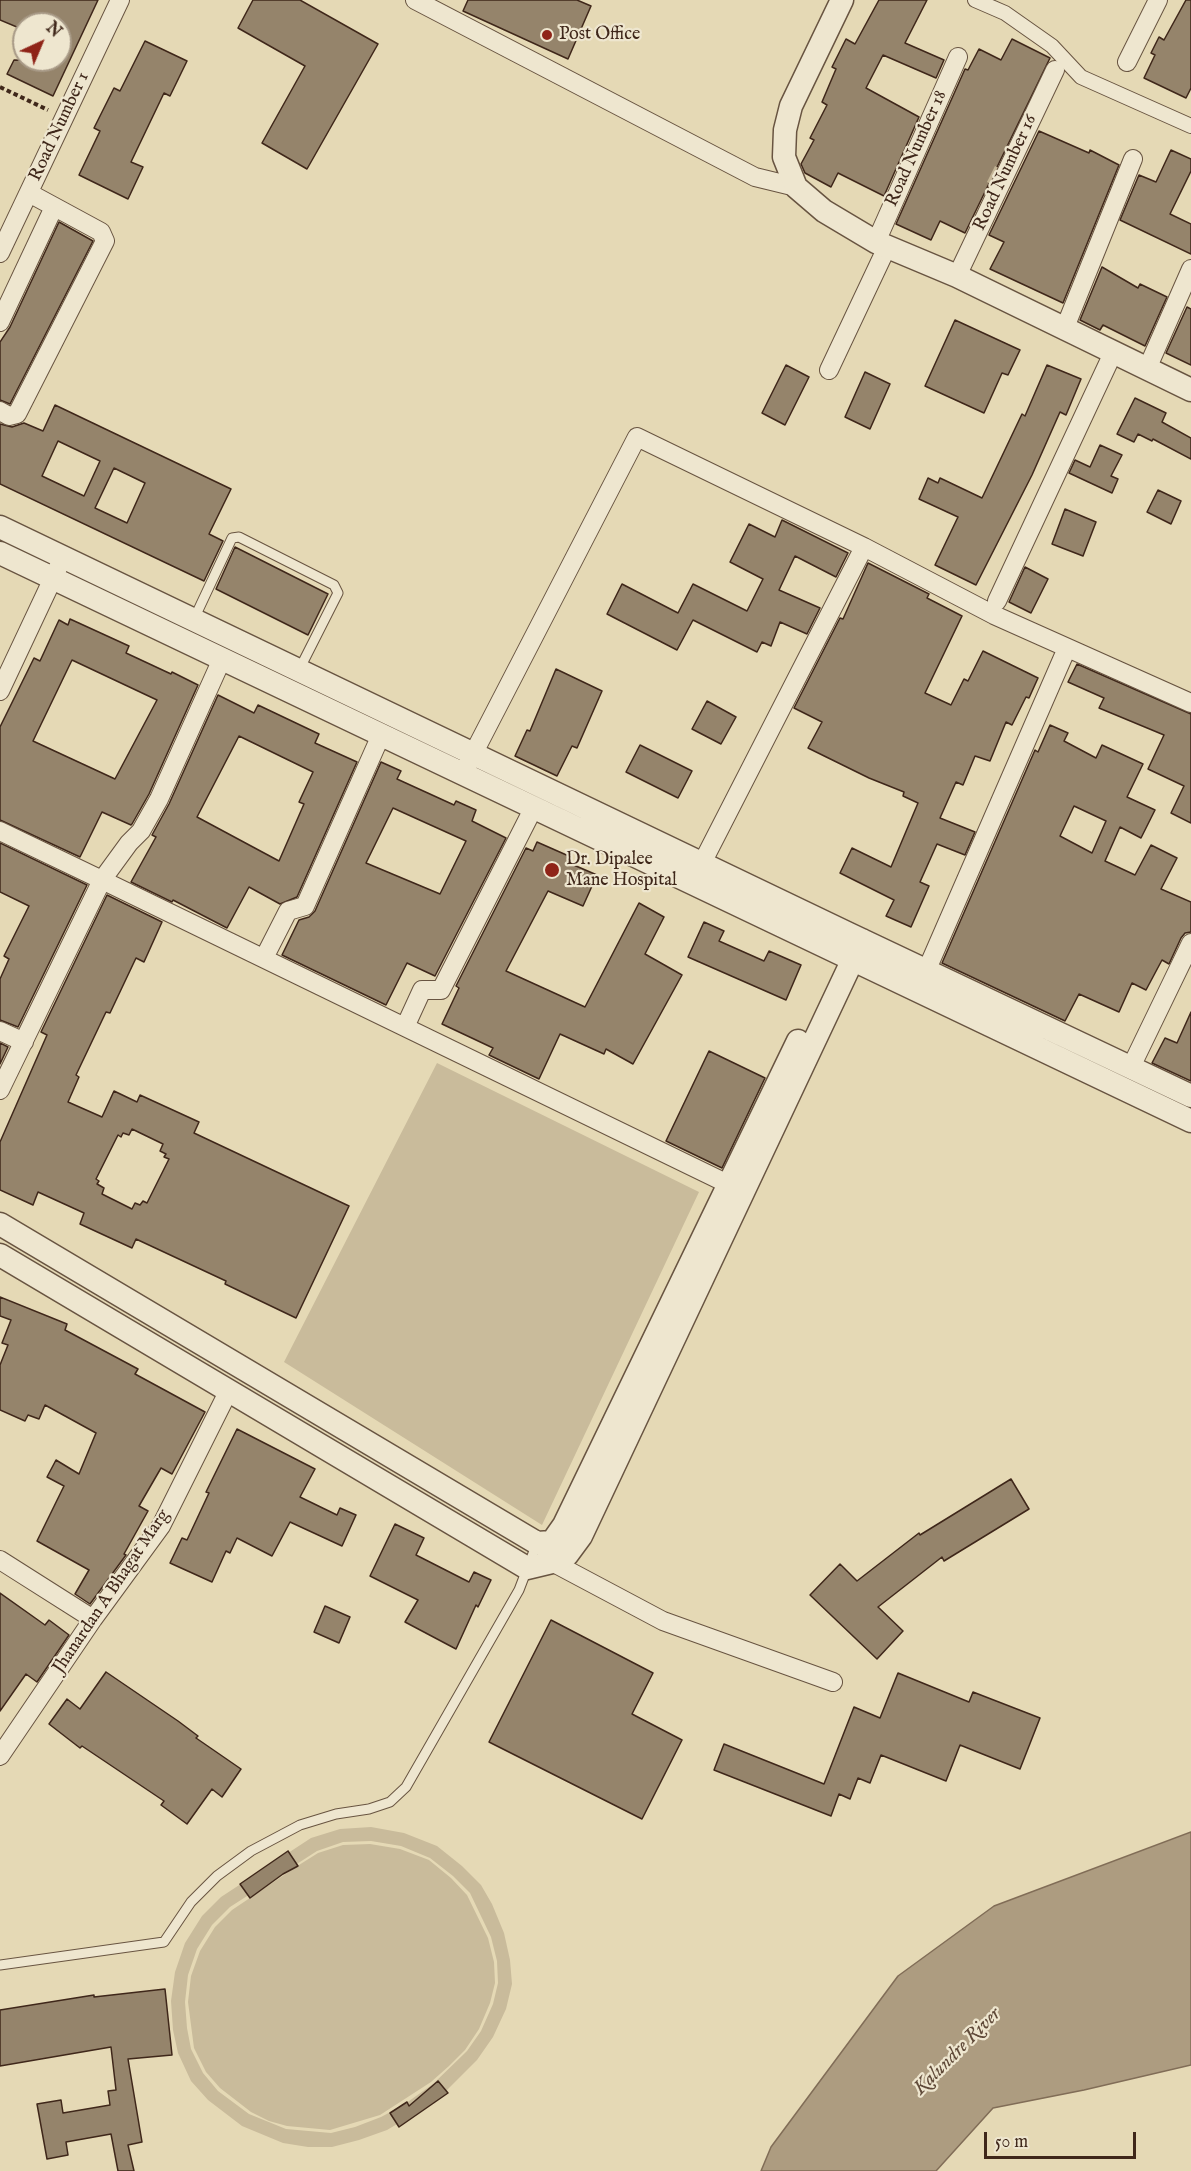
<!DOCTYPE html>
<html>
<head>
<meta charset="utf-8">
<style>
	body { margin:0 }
	#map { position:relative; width:1191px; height:2171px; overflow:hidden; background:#e5d9b5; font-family:"IM FELL English",serif }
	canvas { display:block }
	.north { position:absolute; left:12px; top:12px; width:60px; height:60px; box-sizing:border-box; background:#eee6cf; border:2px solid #a89a87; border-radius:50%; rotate:44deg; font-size:16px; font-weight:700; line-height:24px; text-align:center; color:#3f271a }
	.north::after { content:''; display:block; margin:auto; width:21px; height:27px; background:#8f2418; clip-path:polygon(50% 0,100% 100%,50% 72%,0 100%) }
	.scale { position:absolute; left:984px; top:2132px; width:152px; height:27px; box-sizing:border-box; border:3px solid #3f271a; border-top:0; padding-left:8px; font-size:18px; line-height:21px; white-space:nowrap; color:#3f271a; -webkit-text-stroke:4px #eee6cf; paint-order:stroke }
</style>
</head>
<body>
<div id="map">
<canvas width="1191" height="2171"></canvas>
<div class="north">N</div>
<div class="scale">50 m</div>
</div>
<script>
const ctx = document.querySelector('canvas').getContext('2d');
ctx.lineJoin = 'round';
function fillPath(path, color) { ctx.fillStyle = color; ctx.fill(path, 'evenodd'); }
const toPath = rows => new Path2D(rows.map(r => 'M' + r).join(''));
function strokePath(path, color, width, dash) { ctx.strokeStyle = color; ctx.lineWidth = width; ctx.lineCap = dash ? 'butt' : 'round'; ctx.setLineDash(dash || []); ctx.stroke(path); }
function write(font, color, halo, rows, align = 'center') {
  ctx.font = font + ' "IM FELL English",serif'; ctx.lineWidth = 4.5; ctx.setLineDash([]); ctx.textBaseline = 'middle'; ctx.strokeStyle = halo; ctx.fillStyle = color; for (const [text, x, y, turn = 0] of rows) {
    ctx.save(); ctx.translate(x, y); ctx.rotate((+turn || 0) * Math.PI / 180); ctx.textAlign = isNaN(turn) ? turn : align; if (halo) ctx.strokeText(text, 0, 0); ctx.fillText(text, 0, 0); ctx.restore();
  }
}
fillPath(toPath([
	[437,1063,699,1192,542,1525,284,1362],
	[371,1827,404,1833,437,1846,462,1866,481,1885,492,1904,504,1933,510,1960,512,1984,506,2009,493,2037,477,2060,442,2095,409,2117,387,2130,359,2140,332,2147,308,2147,283,2143,242,2126,208,2100,191,2081,178,2053,173,2030,171,2001,175,1972,185,1943,202,1916,221,1897,311,1838,340,1829],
	[371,1841,401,1846,430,1858,453,1876,470,1893,491,1937,497,1961,498,1983,493,2004,481,2031,467,2051,433,2084,402,2106,381,2117,355,2127,331,2133,286,2129,249,2114,218,2091,203,2073,191,2049,187,2028,185,2002,188,1975,197,1949,212,1925,230,1907,317,1851,343,1842],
	[370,1844,400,1849,429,1860,451,1878,467,1895,488,1938,494,1962,495,1983,490,2003,479,2029,465,2050,449,2066,431,2082,380,2115,330,2130,287,2126,269,2121,251,2112,220,2088,206,2072,194,2048,188,2002,191,1976,200,1951,215,1927,232,1910,299,1865,318,1853,343,1845]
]), '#c9bb9b');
const water = toPath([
	[1191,1832,1191,2065,1084,2090,993,2108,936,2171,761,2171,771,2147,898,1976,994,1906,1191,1832]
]);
fillPath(water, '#ad9c80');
strokePath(water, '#816d57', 1.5);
const building = toPath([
	[0,0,98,0,53,96,7,74,14,60,60,61,60,24,24,24,24,30,0,20,0,0],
	[253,0,300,0,378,44,307,169,262,143,305,66,238,28,253,0],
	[468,0,577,0,591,6,568,59,463,11,468,0],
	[879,0,927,0,905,43,944,60,936,78,883,55,866,88,919,117,884,196,838,173,831,187,805,173,801,164,814,140,810,138,827,105,822,102,836,69,832,67,846,39,855,44,879,0],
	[1186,0,1191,0,1191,88,1186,98,1144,78,1155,55,1151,53,1159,37,1164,40,1186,0],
	[1012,39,1050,58,965,233,940,221,931,240,896,224,965,69,968,70,979,49,1001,60,1012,39],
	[145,41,187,61,170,96,164,93,131,162,143,167,128,199,79,175,100,131,94,128,114,88,120,91,145,41],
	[1039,131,1089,153,1090,150,1119,165,1063,303,990,269,1004,242,989,235,1039,131],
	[1171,150,1191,159,1191,171,1170,214,1191,224,1191,254,1120,220,1139,175,1156,182,1171,150],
	[59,222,93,241,10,404,0,400,0,342,10,327,59,222],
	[1102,267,1138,288,1140,284,1167,297,1145,346,1103,325,1100,330,1080,320,1102,267],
	[1187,307,1191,309,1191,365,1166,353,1187,307],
	[955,320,1020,350,1008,375,1002,373,984,413,925,386,955,320],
	[786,365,809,377,785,425,762,413,786,365],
	[1047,365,1081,379,1066,415,1060,412,1032,475,976,585,935,565,958,517,919,499,928,478,938,483,940,478,982,498,1022,414,1025,416,1047,365],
	[865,372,890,384,870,429,845,417,865,372],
	[1135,398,1166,413,1162,422,1191,438,1191,459,1153,439,1152,441,1138,434,1134,442,1117,434,1135,398],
	[55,405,231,489,209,534,223,541,204,581,0,484,0,424,12,427,24,423,43,431,55,405],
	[58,441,100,461,84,496,42,476,58,441],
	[114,468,145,483,127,523,95,508,114,468],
	[1100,445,1122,455,1111,476,1118,479,1112,493,1069,473,1075,460,1090,467,1100,445],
	[1158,490,1181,501,1171,524,1147,512,1158,490],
	[1065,509,1096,522,1083,556,1052,544,1065,509],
	[782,520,848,553,836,577,795,556,779,590,820,608,807,634,780,622,771,646,762,642,757,652,693,620,677,650,607,614,622,584,678,613,693,584,747,611,763,579,730,562,749,524,775,537,782,520],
	[235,547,328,594,308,635,216,589,235,547],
	[868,563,929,594,927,598,962,616,925,693,951,705,964,679,968,681,983,651,1038,678,1029,698,1026,697,1012,725,1006,722,990,761,975,756,963,785,956,782,940,818,975,832,965,855,937,844,920,882,929,886,911,927,886,916,894,900,840,873,852,848,891,867,918,803,903,796,904,792,869,778,808,748,822,722,794,708,840,618,843,619,868,563],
	[1025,567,1048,579,1031,613,1009,602,1025,567],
	[70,619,129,646,126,653,171,674,172,672,198,685,149,794,132,824,131,825,102,812,80,857,0,820,0,727,34,658,40,661,59,620,68,625,70,619],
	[72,660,157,700,115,779,33,741,72,660],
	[1077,664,1191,714,1191,823,1171,813,1184,786,1148,769,1164,735,1099,708,1104,698,1068,682,1077,664],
	[556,669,602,691,577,748,572,746,557,776,515,756,527,730,530,731,556,669],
	[218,695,254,713,258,705,319,734,315,743,357,762,297,897,280,904,249,887,227,928,173,900,172,902,131,882,156,837,152,835,169,804,218,695],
	[239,736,313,772,299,802,304,804,279,861,197,817,239,736],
	[707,701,736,717,721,744,692,729,707,701],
	[1050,725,1068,733,1064,741,1096,758,1102,745,1143,764,1127,797,1155,810,1141,838,1120,827,1105,861,1135,875,1151,845,1177,858,1161,889,1191,902,1191,932,1185,933,1181,938,1169,964,1162,960,1146,990,1132,983,1119,1012,1079,994,1065,1021,942,963,1035,750,1038,752,1050,725],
	[1074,806,1106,821,1092,853,1060,836,1074,806],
	[640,745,692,771,678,798,626,772,640,745],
	[381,762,401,771,397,779,454,805,456,801,476,810,472,821,506,838,435,976,407,963,386,1005,282,955,299,920,309,917,315,911,381,762],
	[393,808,466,841,440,894,366,863,393,808],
	[537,842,571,857,569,863,597,875,583,906,548,891,506,971,585,1007,639,903,664,917,645,954,682,975,633,1064,606,1049,604,1054,560,1034,539,1079,489,1055,493,1048,442,1024,459,988,456,986,526,848,533,851,537,842],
	[0,843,87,885,18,1027,0,1020,0,979,9,959,4,956,29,906,0,892,0,843],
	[107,895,162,922,144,962,136,958,110,1013,106,1012,76,1075,79,1077,68,1102,102,1117,114,1091,137,1102,140,1095,199,1122,194,1133,349,1206,296,1318,225,1284,226,1281,136,1239,132,1248,80,1224,84,1213,38,1192,33,1205,0,1190,0,1142,47,1035,41,1032,107,895],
	[132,1129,163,1144,160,1151,166,1154,164,1157,169,1159,147,1203,143,1201,140,1205,135,1203,132,1209,102,1194,104,1188,97,1184,99,1181,96,1179,118,1135,121,1137,123,1133,129,1135,132,1129],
	[704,922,724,931,719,941,764,961,769,951,801,965,786,1000,688,957,704,922],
	[1191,1012,1191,1081,1152,1063,1165,1038,1177,1043,1191,1012],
	[0,1043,8,1047,0,1064,0,1043],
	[709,1051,765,1078,722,1168,666,1141,709,1051],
	[0,1297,67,1324,65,1330,138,1369,135,1374,205,1412,172,1474,161,1468,139,1506,148,1511,124,1554,126,1555,90,1604,75,1594,89,1570,37,1541,64,1486,47,1477,56,1460,79,1474,96,1433,45,1405,39,1419,28,1415,25,1421,0,1410,0,1365,8,1345,2,1343,11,1320,0,1316,0,1297],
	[237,1429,315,1469,300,1497,337,1515,340,1508,356,1515,342,1546,290,1522,272,1556,237,1538,230,1553,226,1551,212,1582,170,1563,182,1538,187,1540,209,1493,206,1492,237,1429],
	[1011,1479,1029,1509,944,1561,942,1557,878,1607,903,1631,877,1659,810,1595,840,1564,857,1581,919,1533,920,1535,1011,1479],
	[395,1524,424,1538,416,1555,469,1582,474,1572,491,1580,478,1607,476,1605,456,1649,405,1622,418,1600,370,1576,395,1524],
	[0,1593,45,1625,49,1620,69,1635,37,1682,26,1674,0,1711,0,1593],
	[325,1606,350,1617,339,1643,314,1632,325,1606],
	[551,1620,653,1673,632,1714,682,1740,642,1819,489,1742,551,1620],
	[106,1672,178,1721,198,1736,196,1738,241,1769,222,1797,212,1789,187,1824,161,1805,164,1801,82,1746,80,1748,49,1724,67,1699,80,1709,106,1672],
	[898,1673,969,1702,973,1692,1040,1718,1020,1769,960,1745,946,1781,881,1755,870,1783,858,1778,850,1799,839,1794,831,1816,714,1770,724,1744,824,1784,854,1707,880,1718,898,1673],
	[288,1851,298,1866,283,1874,250,1898,240,1884,288,1851],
	[165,1989,172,2055,128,2059,142,2142,128,2145,134,2171,118,2171,111,2134,66,2142,68,2155,47,2159,37,2104,61,2100,63,2113,110,2105,108,2091,116,2090,111,2047,0,2066,0,2010,94,1995,94,1997,165,1989],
	[438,2081,448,2093,399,2127,390,2113,407,2102,409,2106,438,2081]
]);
fillPath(building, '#95846b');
strokePath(building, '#3f271a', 1.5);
strokePath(toPath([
	[991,174,997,177]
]), '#c4b596', 18, [18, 9]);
const service = toPath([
	[194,619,232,538,239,537,334,585,338,593,299,670],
	[0,1965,164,1942,191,1902,217,1876,251,1851,300,1825,336,1814,369,1809,390,1802,406,1787,519,1590,537,1543]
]);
const pedestrian = toPath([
	[975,0,1005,13,1052,46,1081,77,1191,126]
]);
const minor = toPath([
	[415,0,755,177,796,187],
	[1127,62,1158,0],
	[876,242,958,57],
	[0,253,120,0],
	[957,276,1055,70],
	[0,322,54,207],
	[1064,330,1133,159],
	[1147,369,1191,269],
	[829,370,887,247],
	[0,411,9,416,17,414,105,241,101,232,29,193],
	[997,601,1113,353],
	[0,691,63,557],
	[468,764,637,437,864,547,994,615,1191,703],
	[0,831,102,880,129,843,141,831,159,799,222,659],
	[697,873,864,547],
	[264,958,288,911,305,906,381,735],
	[921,983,1067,648],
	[405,1027,422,990,441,990,534,807],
	[0,1031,24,1042],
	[1131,1067,1191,943],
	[0,1090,102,880,728,1184],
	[0,1560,93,1619],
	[552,1562,663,1621,833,1682],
	[0,1756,93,1619,161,1526,229,1390]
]);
const tertiary = toPath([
	[842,0,791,106,785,130,784,157,796,187,824,211,876,242,957,276,1191,390],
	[0,527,849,934,1191,1096],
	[0,553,1191,1121],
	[0,1224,537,1543,552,1542,564,1525,798,1041],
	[0,1255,527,1568,552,1562,567,1555,581,1536,862,940]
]);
strokePath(service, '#685441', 11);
strokePath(pedestrian, '#685441', 16);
strokePath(minor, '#685441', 20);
strokePath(tertiary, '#685441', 25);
strokePath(toPath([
	[0,87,48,110]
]), '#3f271a', 4, [4.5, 3]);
strokePath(service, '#eee6cf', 9);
strokePath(pedestrian, '#eee6cf', 14);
strokePath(minor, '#eee6cf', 18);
strokePath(tertiary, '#eee6cf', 22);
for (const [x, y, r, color] of [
	[547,35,6,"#8f2418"],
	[552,870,8,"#8f2418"]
]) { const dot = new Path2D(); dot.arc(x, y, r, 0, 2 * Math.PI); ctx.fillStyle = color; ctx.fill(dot); strokePath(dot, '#eee6cf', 2); }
write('18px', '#3f271a', '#eee6cf', [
	["Post Office",559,35],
	["Dr. Dipalee",566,860],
	["Mane Hospital",566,881]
], 'left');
write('18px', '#3f271a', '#eee6cf', [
	["Road Number 1",60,127,-65],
	["Road Number 18",917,149,-66],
	["Road Number 16",1006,173,-65],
	["Jhanardan A Bhagat Marg",112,1592,-56]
]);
write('italic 20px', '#604a39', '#eee6cf', [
	["Kalundre River",958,2052,-45]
]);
</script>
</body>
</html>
